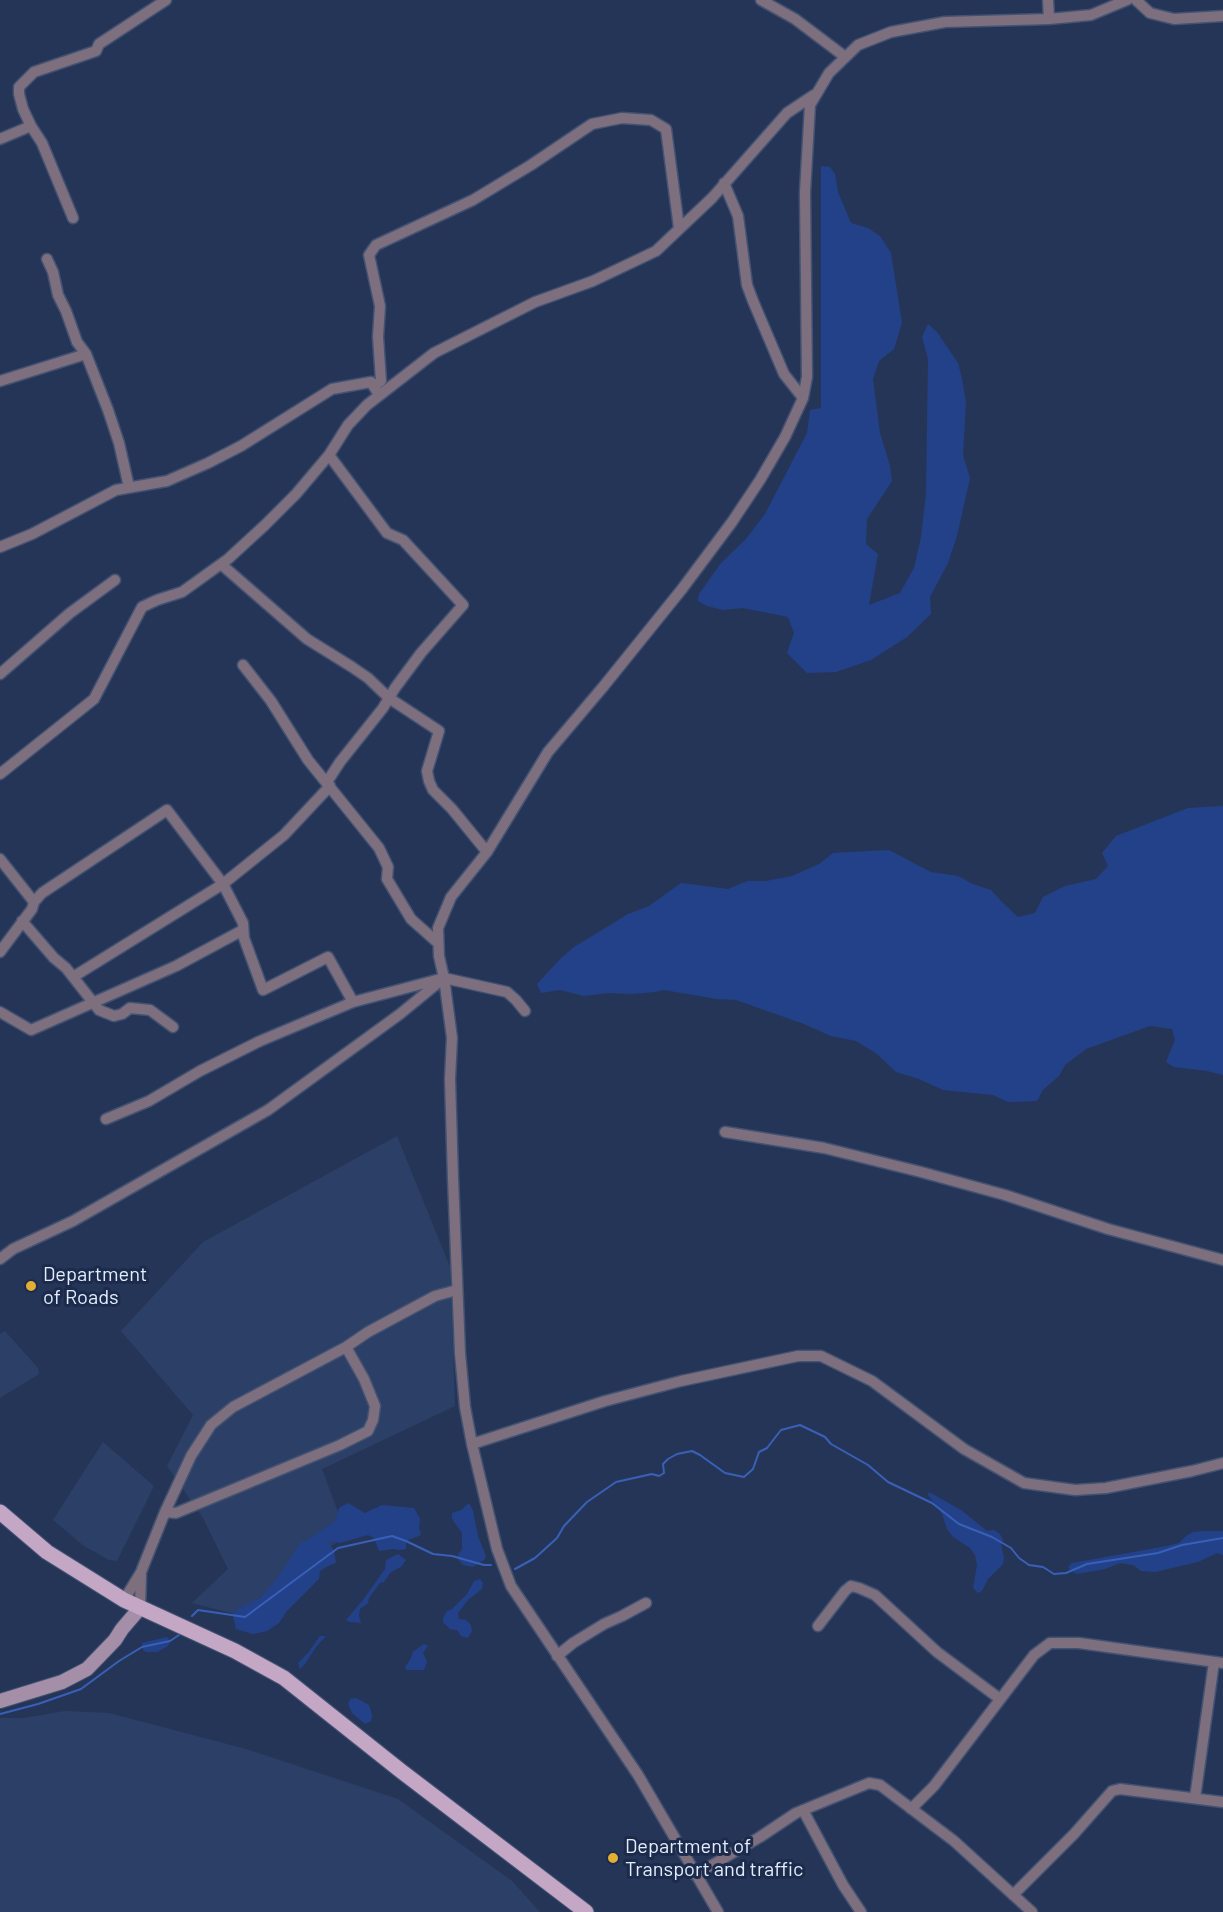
<!DOCTYPE html>
<html>
<head>
<meta charset="utf-8">
<style>
	body { margin:0 }
	canvas { display:block; background:#253557 }
</style>
</head>
<body>
<canvas width="1223" height="1912"></canvas>
<script>
const ctx = document.querySelector('canvas').getContext('2d');
ctx.lineJoin = 'round';
function fillPath(path, color) { ctx.fillStyle = color; ctx.fill(path, 'evenodd'); }
const toPath = rows => new Path2D(rows.map(r => 'M' + r).join(''));
function strokePath(path, color, width, dash) { ctx.strokeStyle = color; ctx.lineWidth = width; ctx.lineCap = dash ? 'butt' : 'round'; ctx.setLineDash(dash || []); ctx.stroke(path); }
function write(font, color, halo, rows, align = 'center') {
  ctx.font = font + ' Barlow,sans-serif'; ctx.lineWidth = 6; ctx.setLineDash([]); ctx.textBaseline = 'middle'; ctx.strokeStyle = halo; ctx.fillStyle = color; for (const [text, x, y, turn = 0] of rows) {
    ctx.save(); ctx.translate(x, y); ctx.rotate((+turn || 0) * Math.PI / 180); ctx.textAlign = isNaN(turn) ? turn : align; if (halo) ctx.strokeText(text, 0, 0); ctx.fillText(text, 0, 0); ctx.restore();
  }
}
fillPath(toPath([
	[397,1136,450,1267,455,1406,322,1469,347,1536,299,1566,238,1615,192,1603,228,1569,203,1518,167,1466,193,1415,121,1331,203,1242],
	[5,1331,38,1368,39,1374,0,1398,0,1334],
	[103,1442,154,1486,117,1561,109,1560,84,1546,53,1520],
	[65,1711,109,1713,246,1749,398,1799,512,1881,540,1912,0,1912,0,1718,23,1718]
]), '#2c3f66');
fillPath(toPath([
	[821,166,830,167,835,174,838,192,851,223,868,228,880,236,891,253,902,323,894,349,879,361,873,379,880,433,890,466,892,481,867,519,866,544,878,554,869,605,900,593,914,568,921,537,926,493,928,359,922,337,928,324,937,332,958,363,962,379,966,402,963,455,970,478,957,536,948,563,930,597,931,614,907,637,871,660,836,672,807,673,787,653,794,633,788,617,743,608,723,610,707,606,698,601,699,594,721,563,746,539,765,514,807,433,810,410,821,408],
	[1223,806,1223,1075,1207,1071,1174,1067,1166,1062,1175,1040,1172,1029,1150,1026,1086,1049,1065,1065,1059,1076,1043,1090,1037,1101,1008,1102,993,1095,943,1090,919,1079,896,1072,877,1054,856,1041,831,1036,804,1024,736,1000,717,999,664,990,655,992,632,994,609,993,584,996,560,990,541,993,537,984,561,958,574,947,628,914,649,906,681,883,728,889,748,881,766,881,792,876,819,864,833,853,889,850,931,872,958,876,973,884,991,890,1002,902,1018,917,1035,913,1043,897,1065,886,1096,879,1108,866,1102,853,1116,836,1188,808],
	[929,1492,961,1510,987,1531,994,1530,1000,1534,1003,1540,1001,1545,1004,1557,1003,1564,988,1579,982,1591,978,1593,973,1588,977,1565,975,1555,970,1548,953,1537,947,1529,942,1514,928,1495],
	[348,1503,365,1513,382,1505,414,1508,420,1519,419,1528,421,1535,406,1541,406,1549,400,1550,393,1549,379,1551,374,1538,368,1535,340,1543,329,1541,329,1543,334,1551,336,1563,330,1565,320,1571,319,1579,287,1611,279,1623,267,1631,253,1634,236,1629,233,1616,237,1609,260,1598,278,1577,301,1542,309,1539,335,1521,339,1508],
	[469,1503,473,1511,478,1536,486,1556,484,1560,473,1567,463,1565,458,1559,458,1554,462,1550,462,1533,452,1519,452,1513,461,1510],
	[1203,1531,1223,1531,1223,1555,1217,1553,1198,1562,1155,1572,1141,1571,1133,1565,1120,1563,1105,1569,1077,1574,1069,1569,1069,1566,1072,1563,1167,1546,1179,1543,1186,1536,1193,1532],
	[398,1554,406,1560,402,1566,390,1573,384,1582,380,1583,369,1598,368,1603,360,1609,359,1616,361,1623,350,1622,346,1620,363,1600,385,1569,386,1560],
	[480,1579,483,1583,482,1589,468,1600,458,1613,459,1619,466,1620,471,1625,472,1631,468,1638,461,1636,457,1630,450,1629,443,1622,443,1618,447,1611,451,1610,467,1594,474,1581],
	[320,1636,326,1636,316,1647,305,1664,300,1669,298,1663,308,1653],
	[167,1637,170,1641,168,1646,157,1652,146,1652,143,1650,142,1643],
	[424,1644,428,1646,423,1653,427,1662,424,1670,406,1670,405,1667,410,1660,413,1652],
	[356,1698,369,1705,372,1715,371,1721,365,1724,352,1713,348,1704,350,1699]
]), '#234188');
strokePath(toPath([
	[515,1569,535,1558,557,1538,564,1526,587,1502,616,1482,652,1474,659,1476,664,1473,663,1464,668,1459,677,1454,692,1451,700,1455,725,1473,744,1477,753,1469,759,1452,767,1448,781,1430,800,1425,825,1437,831,1444,868,1465,888,1482,932,1503,959,1524,992,1537,1011,1548,1019,1558,1029,1565,1043,1567,1054,1574,1066,1573,1087,1564,1158,1553,1182,1545,1223,1538],
	[192,1616,198,1610,245,1617,338,1548,392,1536,406,1541,433,1554,452,1556,484,1565,491,1565],
	[0,1714,38,1704,81,1689,119,1661,142,1647,170,1641,179,1635]
]), '#3960b9', 2);
const street = toPath([
	[761,0,795,19,844,56],
	[1048,0,1049,19],
	[1136,0,1150,13,1174,19,1223,16],
	[0,139,31,126],
	[724,183,738,216,747,285,753,301,784,374,803,398],
	[73,218,42,143,31,126,23,109,19,94,19,87,34,72,96,51,99,44,166,0],
	[47,259,53,272,58,295,66,311,77,342,86,354,108,410,119,443,129,487],
	[0,381,86,354],
	[374,386,381,381,378,337,380,306,369,255,376,245,473,200,531,165,592,124,622,118,651,120,666,129,679,228],
	[0,547,32,534,116,490,167,481,208,463,241,446,332,389,371,382,376,390],
	[222,565,307,639,352,667,368,678,389,698,439,731,427,771,429,781,433,790,452,809,487,852],
	[243,665,271,701,308,760,379,848,388,867,387,879,411,919,438,943],
	[0,674,70,613,115,580],
	[0,774,94,699,142,607,157,600,182,592,228,559,265,525,296,494,329,455,348,425,367,405,434,353,535,302,593,281,656,251,712,198,787,113,814,95],
	[327,782,340,762,383,708,395,688,421,653,463,605,403,540,387,533,329,455],
	[0,859,34,902],
	[22,921,54,958,66,968,99,1010,114,1016,122,1014,130,1008,150,1010,173,1027],
	[0,952,32,909,34,902,42,893,167,810,223,884,243,923,244,938,263,990,328,957,353,1002],
	[73,977,223,884,284,835,330,786],
	[444,978,452,1038,450,1079,453,1178,460,1353,465,1407,472,1444,497,1549,511,1586,638,1775,718,1912],
	[0,1012,31,1030,176,966,243,930],
	[106,1119,149,1101,200,1071,260,1041,353,1002,444,978,507,992,516,1000,525,1011],
	[725,1132,824,1148,921,1172,1005,1195,1108,1229,1223,1260],
	[0,1259,13,1249,73,1221,268,1110,400,1014,444,978,439,956,438,928,451,897,487,852,548,752,603,687,682,589,732,522,760,480,785,437,803,398,807,377,805,192,810,105,829,73,858,45,891,32,945,22,1049,19,1091,15,1127,0],
	[472,1444,605,1401,681,1381,798,1356,821,1356,872,1381,964,1449,1024,1483,1075,1490,1106,1488,1192,1471,1223,1463],
	[165,1512,176,1513,340,1445,368,1431,373,1420,375,1406,364,1379,346,1347],
	[124,1600,141,1572,165,1512,191,1456,211,1425,233,1407,346,1347,368,1332,435,1296,457,1290],
	[140,1608,141,1575],
	[818,1626,845,1591,851,1586,859,1588,875,1595,937,1652,1000,1699],
	[557,1656,573,1643,604,1624,622,1616,646,1603],
	[1195,1798,1214,1662],
	[911,1809,934,1786,1034,1655,1050,1643,1079,1643,1223,1663],
	[803,1810,843,1885,861,1912],
	[695,1875,760,1837,796,1813,869,1783,880,1785,954,1841,1032,1912],
	[1013,1895,1074,1834,1112,1791,1120,1789,1223,1802]
]);
const secondary = toPath([
	[0,1701,62,1682,87,1669,115,1640,122,1629,140,1608]
]);
const primary = toPath([
	[0,1512,47,1552,124,1600,235,1651,284,1678,401,1771,586,1912]
]);
strokePath(street, '#435272', 13);
strokePath(secondary, '#435272', 16);
strokePath(primary, '#435272', 17);
strokePath(street, '#7d6f7e', 10);
strokePath(secondary, '#a58ea7', 14);
strokePath(primary, '#c4a6c5', 15);
for (const [x, y, r, color] of [
	[31,1286,6,"#e2ae34"],
	[613,1858,6,"#e2ae34"]
]) { const dot = new Path2D(); dot.arc(x, y, r, 0, 2 * Math.PI); ctx.fillStyle = color; ctx.fill(dot); strokePath(dot, '#1c2b4c', 2); }
write('20px', '#e3ecfe', '#1c2b4c', [
	["Department",43,1274],
	["of Roads",43,1297],
	["Department of",625,1846],
	["Transport and traffic",625,1869]
], 'left');
</script>
</body>
</html>
